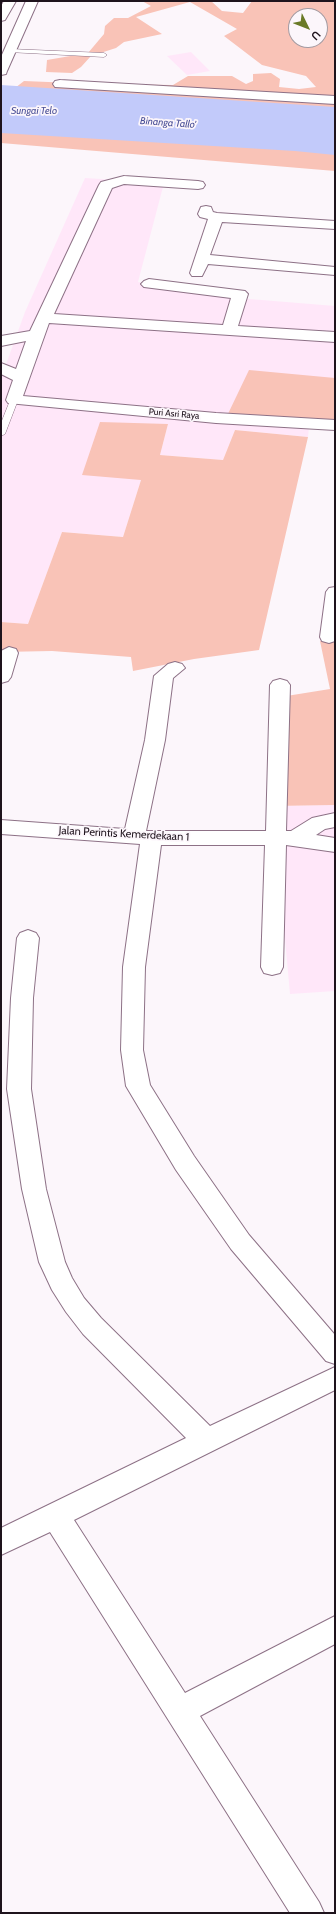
<!DOCTYPE html>
<html>
<head>
<meta charset="utf-8">
<style>
	body { margin:0 }
	#map { position:relative; width:336px; height:1914px; overflow:hidden; background:#fcf6fb; font-family:Cabin,sans-serif }
	canvas { display:block }
	.frame { position:absolute; inset:0; border:2px solid #1e131c; pointer-events:none }
	.north { position:absolute; left:288px; top:8px; width:40px; height:40px; box-sizing:border-box; background:#fcf6fb; border:1px solid #a39ba2; border-radius:50%; rotate:133deg; font-size:11px; font-weight:700; line-height:16px; text-align:center; color:#1e131c }
	.north::after { content:''; display:block; margin:auto; width:14px; height:18px; background:#6a7a27; clip-path:polygon(50% 0,100% 100%,50% 72%,0 100%) }
</style>
</head>
<body>
<div id="map">
<canvas width="336" height="1914"></canvas>
<div class="frame"></div>
<div class="north">U</div>
</div>
<script>
const ctx = document.querySelector('canvas').getContext('2d');
ctx.lineJoin = 'round';
function fillPath(path, color) { ctx.fillStyle = color; ctx.fill(path, 'evenodd'); }
const toPath = rows => new Path2D(rows.map(r => 'M' + r).join(''));
function strokePath(path, color, width, dash) { ctx.strokeStyle = color; ctx.lineWidth = width; ctx.lineCap = dash ? 'butt' : 'round'; ctx.setLineDash(dash || []); ctx.stroke(path); }
function write(font, color, halo, rows, align = 'center') {
  ctx.font = font + ' Cabin,sans-serif'; ctx.lineWidth = 3.5; ctx.setLineDash([]); ctx.textBaseline = 'middle'; ctx.strokeStyle = halo; ctx.fillStyle = color; for (const [text, x, y, turn = 0] of rows) {
    ctx.save(); ctx.translate(x, y); ctx.rotate((+turn || 0) * Math.PI / 180); ctx.textAlign = isNaN(turn) ? turn : align; if (halo) ctx.strokeText(text, 0, 0); ctx.fillText(text, 0, 0); ctx.restore();
  }
}
fillPath(toPath([
	[191,52,210,71,187,75,167,56],
	[85,178,164,183,138,282,225,297,335,306,335,429,309,427,308,437,235,430,223,460,160,455,168,424,141,480,123,537,62,532,28,624,1,622,1,378,25,312],
	[335,805,335,991,290,994,273,806]
]), '#ffe7f9');
fillPath(toPath([
	[142,1,211,1,222,11,243,13,252,1,335,1,335,110,6,95,24,81,97,84,173,85,188,76,232,76,246,84,253,81,253,74,271,73,280,79,279,87,299,89,316,87,306,76,262,65,224,36,237,29,190,2,136,17,162,34,124,42,116,48,91,56,81,67,72,73,46,72,47,60,88,53,104,34,105,26,114,18,128,18,151,6],
	[296,16,320,16,320,40,296,40],
	[1,127,335,146,335,171,1,143],
	[249,370,335,378,335,420,226,418],
	[100,422,168,424,160,455,223,460,235,430,308,437,259,650,194,659,133,671,131,657,52,651,1,652,1,622,28,624,62,532,123,537,141,480,82,475],
	[335,639,335,805,273,806,274,698,330,689,320,641]
]), '#f9c3b7');
fillPath(toPath([
	[1,85,335,107,335,155,295,151,1,133]
]), '#c2cafa');
const service = toPath([
	[10,49,104,53,107,55,104,57,8,52,7,51,10,49],
	[11,398,17,398,18,400,5,434,1,436,1,423,11,398]
]);
const minor = toPath([
	[60,80,335,96,335,104,55,87,53,84,55,81,60,80],
	[124,176,198,181,203,182,205,185,203,188,198,189,124,184,112,188,54,314,223,325,231,298,144,287,141,284,144,281,149,279,245,291,248,294,238,326,335,332,335,342,49,323,23,396,216,413,335,420,335,430,216,423,8,403,6,400,13,380,1,374,1,363,16,369,26,341,1,346,1,336,30,331,99,185,101,182,124,176],
	[206,206,211,207,213,212,217,213,335,221,335,229,222,222,210,255,335,267,335,275,208,264,202,276,192,276,190,273,208,219,200,217,198,214,201,207,206,206],
	[335,587,335,641,329,643,322,641,320,637,326,592,329,588,335,587],
	[9,647,16,649,18,653,11,677,8,681,1,683,1,651,9,647],
	[175,662,182,664,185,668,173,678,165,740,146,831,266,831,270,685,273,681,280,679,287,681,290,685,286,831,291,831,312,818,335,813,335,827,325,829,316,835,335,838,335,852,286,845,283,967,280,973,272,975,264,973,261,967,265,845,161,845,145,967,143,1050,150,1085,194,1156,249,1235,335,1335,335,1364,326,1361,231,1249,176,1170,126,1086,121,1050,123,967,140,844,1,834,1,820,125,829,145,740,154,676,168,664,175,662],
	[28,930,36,933,39,938,33,998,31,1089,46,1189,65,1262,72,1278,84,1298,101,1318,210,1426,335,1367,335,1390,74,1520,185,1693,335,1616,335,1644,200,1716,319,1902,324,1913,290,1913,50,1532,1,1555,1,1528,186,1438,83,1334,66,1312,52,1290,39,1262,22,1189,7,1089,11,998,17,938,20,933,28,930]
]);
const trunk = toPath([
	[4,1,16,1,5,20,1,21,1,6,4,1],
	[26,1,38,1,7,71,6,74,1,75,1,57,26,1]
]);
strokePath(service, '#8d7186', 1);
strokePath(minor, '#8d7186', 2);
strokePath(trunk, '#8d7186', 2);
fillPath(service, '#fff');
fillPath(minor, '#fff');
fillPath(trunk, '#fff');
write('9px', '#1e131c', '#fcf6fb', [
	["Puri Asri Raya",174,414,5]
]);
write('italic 10px', '#494f96', '#fcf6fb', [
	["Sungai Telo",34,111],
	["Binanga Tallo'",168,123,4]
]);
write('11px', '#1e131c', '#fcf6fb', [
	["Jalan Perintis Kemerdekaan 1",124,834,3]
]);
</script>
</body>
</html>
